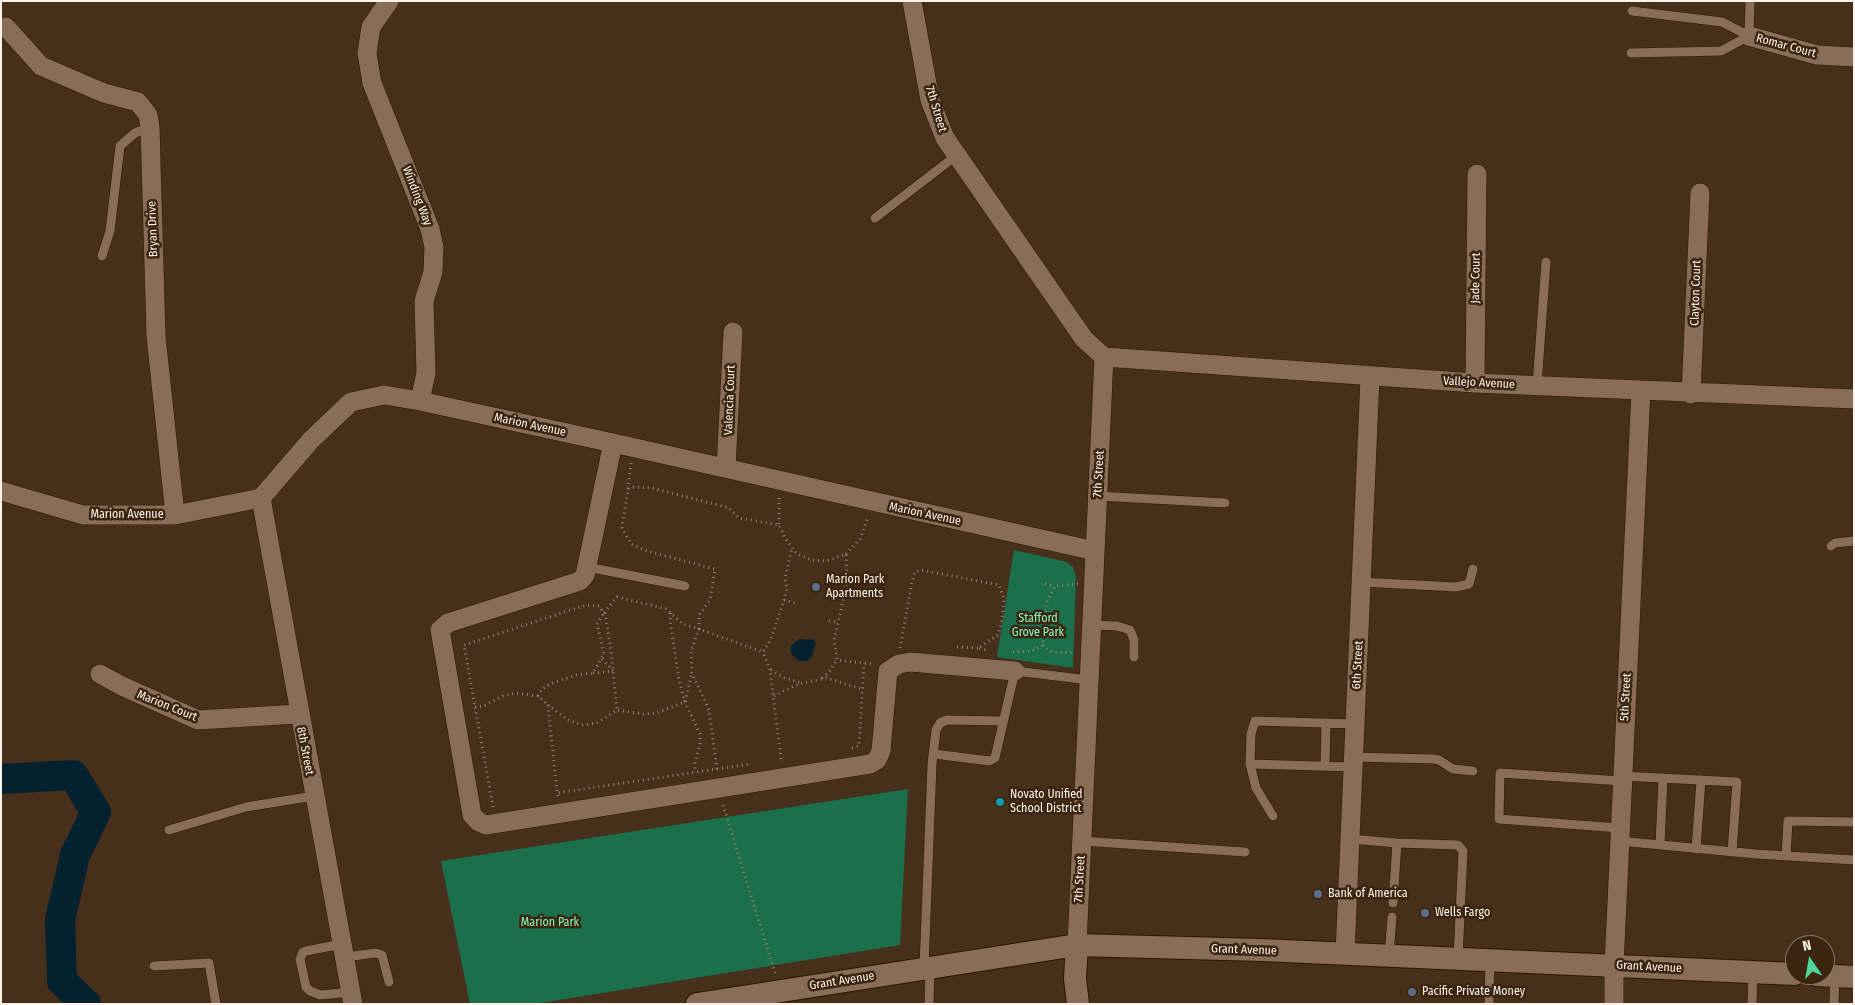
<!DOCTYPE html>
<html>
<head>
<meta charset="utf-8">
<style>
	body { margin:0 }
	#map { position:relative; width:1855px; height:1005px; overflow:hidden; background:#462f1b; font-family:"Fira Sans Condensed",sans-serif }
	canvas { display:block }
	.frame { position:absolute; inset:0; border:2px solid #fff2e9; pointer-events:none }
	.north { position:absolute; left:1785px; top:935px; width:50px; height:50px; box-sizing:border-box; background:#3b2511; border:1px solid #897767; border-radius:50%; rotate:348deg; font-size:14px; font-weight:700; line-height:20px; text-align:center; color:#fff2e9 }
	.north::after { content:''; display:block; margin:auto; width:18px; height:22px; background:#52d397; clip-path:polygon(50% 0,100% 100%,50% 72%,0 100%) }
</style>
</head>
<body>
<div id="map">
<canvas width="1855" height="1005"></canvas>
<div class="frame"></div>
<div class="north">N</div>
</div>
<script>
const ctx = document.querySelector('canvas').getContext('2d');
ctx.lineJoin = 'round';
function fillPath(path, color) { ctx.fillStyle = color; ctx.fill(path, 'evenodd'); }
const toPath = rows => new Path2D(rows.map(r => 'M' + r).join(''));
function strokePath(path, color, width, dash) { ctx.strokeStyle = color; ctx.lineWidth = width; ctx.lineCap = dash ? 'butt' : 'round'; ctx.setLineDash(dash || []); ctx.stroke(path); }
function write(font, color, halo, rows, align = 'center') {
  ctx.font = font + ' "Fira Sans Condensed",sans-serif'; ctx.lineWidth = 5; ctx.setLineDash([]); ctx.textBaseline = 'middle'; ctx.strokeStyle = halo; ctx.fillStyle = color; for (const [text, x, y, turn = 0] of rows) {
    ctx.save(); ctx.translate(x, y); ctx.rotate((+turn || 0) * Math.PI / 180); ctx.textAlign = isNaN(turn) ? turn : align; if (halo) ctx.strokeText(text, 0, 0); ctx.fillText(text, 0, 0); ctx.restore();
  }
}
fillPath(toPath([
	[1014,550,1067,562,1073,567,1076,577,1073,668,997,657],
	[908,789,900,945,534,1004,470,1004,441,861]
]), '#1b6f4a');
fillPath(toPath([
	[799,639,814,640,816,643,812,656,807,661,799,661,791,654,791,646]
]), '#04212f');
strokePath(toPath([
	[1,779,73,775,96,812,75,855,60,920,62,981,86,1004]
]), '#04212f', 30);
const service = toPath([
	[1632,11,1722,22,1749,36],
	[1749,36,1750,1],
	[1631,53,1721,51,1749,36],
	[875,218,957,155],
	[102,256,110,231,120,146,135,133,150,127],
	[1537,385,1546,262],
	[1098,496,1225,503],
	[1831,546,1835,543,1854,541],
	[587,567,685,586],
	[1361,582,1456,587,1469,584,1473,569],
	[1092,625,1117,626,1130,630,1134,640,1134,657],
	[934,754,990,761,995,758,1015,671,1089,680],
	[1354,757,1433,759,1439,760,1453,769,1473,771],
	[1250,764,1353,767],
	[1325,766,1326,723],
	[1622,776,1737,782,1732,852],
	[1273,816,1256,788,1250,764,1251,734,1255,721,1355,724],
	[1620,828,1499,819,1500,773,1622,781],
	[169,830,246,807,314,796],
	[1350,839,1397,843],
	[1082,841,1245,852],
	[1619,841,1756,854,1854,860],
	[1660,845,1663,778],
	[1696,849,1701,780],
	[1786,856,1788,821,1854,822],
	[1393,903,1397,843,1458,845,1463,851,1458,958],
	[342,944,306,951,303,952,300,959,306,987,310,991,320,995,351,992],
	[1389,955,1392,917],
	[345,957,376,953,382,955,389,982],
	[154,966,209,963,216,1004],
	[924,967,932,764,936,730,940,723,947,720,1003,721],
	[929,1004,930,968],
	[1489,1004,1490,960],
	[1752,1004,1753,972],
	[1834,1004,1835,976]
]);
const minor = toPath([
	[389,1,371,27,367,53,372,83,430,229,434,247,433,272,424,301,426,373,420,401],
	[912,1,930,100,945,138,1084,339,1104,357,1077,945],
	[6,27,41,66,104,93,138,102,148,115,150,127,156,336,175,515],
	[1749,36,1817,55,1854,57],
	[1104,357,1475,383,1854,399],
	[1475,383,1477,174],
	[1691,394,1700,193],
	[613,443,585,575,580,581,448,623,440,630,472,815,479,822,486,825,870,764,877,760,881,751,888,671,899,664,910,662,1015,671],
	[726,468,733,332],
	[1,491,83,515,175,515,261,498,311,440,351,402,384,395,420,401,613,443,1095,551],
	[261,498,353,1004],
	[100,674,122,686,198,720,298,714],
	[1345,954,1370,377],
	[1614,1004,1614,966,1641,390]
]);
const tertiary = toPath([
	[1077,945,1075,979,1078,1004],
	[1816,975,1854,977],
	[697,1004,1077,945,1262,950,1795,974]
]);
strokePath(service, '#2c1603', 10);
strokePath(minor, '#2c1603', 20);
strokePath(tertiary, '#2c1603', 24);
strokePath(toPath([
	[628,489,631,463],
	[779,498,779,525],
	[846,554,860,539,868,517],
	[1045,584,1055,586],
	[784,600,795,603],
	[605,613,611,650,617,710],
	[671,613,670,620,679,680,685,702,700,734,700,744,695,763,695,771],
	[829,621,837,622],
	[1043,645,1052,652,1075,653],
	[957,647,978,648],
	[900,648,912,582,915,572,921,570,999,585,1004,599,1002,620,998,635,978,648,986,650],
	[1013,652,1032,651,1043,645,1046,604,1055,586,1078,584],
	[602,659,613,671],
	[771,670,785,678,802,683],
	[593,673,613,671],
	[822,678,829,672,837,660],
	[538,696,541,690,550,684,576,675,593,673,604,654,597,624,604,613],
	[774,696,796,685,826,678,862,689],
	[548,705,568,720,582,725,597,723,617,710,643,714,656,713,685,702,692,673],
	[475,707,484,706,503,696,515,693,538,696,548,705,557,793],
	[852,748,859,746,864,663],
	[781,759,770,670,763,652,771,639,784,600,787,588,785,578,792,548],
	[717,769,709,710,692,673,691,651,699,629,763,652],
	[558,796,557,793,750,764],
	[723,805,775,973],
	[493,807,464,645,586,605,599,606,604,613,617,597,666,609,683,624,699,629,699,615,710,600,715,569,647,551,631,544,622,528,628,489,632,487,652,488,729,508,739,518,779,525,785,538,796,553,811,560,827,561,846,554,847,583,834,640,837,660,872,664]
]), '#968374', 3, [1, 4]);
strokePath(service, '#886d58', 9);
strokePath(minor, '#886d58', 19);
strokePath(tertiary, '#886d58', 22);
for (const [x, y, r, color] of [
	[816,587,5,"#5c6f8a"],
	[1000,802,5,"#0f9aa8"],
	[1318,894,5,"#5c6f8a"],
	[1425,913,5,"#5c6f8a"],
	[1412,992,5,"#5c6f8a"]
]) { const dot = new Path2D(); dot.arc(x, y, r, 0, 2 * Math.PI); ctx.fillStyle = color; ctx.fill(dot); strokePath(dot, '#3b2511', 2); }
write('12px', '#fff2e9', '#3b2511', [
	["Romar Court",1786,46,15],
	["7th Street",936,109,73],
	["Winding Way",417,196,69],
	["Bryan Drive",153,229,-92],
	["Jade Court",1476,278,-89],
	["Clayton Court",1696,293,-88],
	["Vallejo Avenue",1479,383,3],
	["Valencia Court",730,400,-88],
	["Marion Avenue",530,425,12],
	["7th Street",1099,474,-87],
	["Marion Avenue",925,514,12],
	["Marion Avenue",127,515],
	["6th Street",1358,665,-87],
	["5th Street",1626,697,-87],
	["Marion Court",167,706,22],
	["8th Street",305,751,79],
	["7th Street",1080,879,-87],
	["Grant Avenue",1244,950,2],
	["Grant Avenue",1649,967,3],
	["Grant Avenue",842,981,-9]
]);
write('12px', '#fff2e9', '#3b2511', [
	["Marion Park",826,580],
	["Apartments",826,594],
	["Novato Unified",1010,795],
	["School District",1010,809],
	["Bank of America",1328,894],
	["Wells Fargo",1435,913],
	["Pacific Private Money",1422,992]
], 'left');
write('12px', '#83fbbe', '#3b2511', [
	["Stafford",1038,619],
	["Grove Park",1038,633],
	["Marion Park",550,923]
]);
</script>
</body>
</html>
